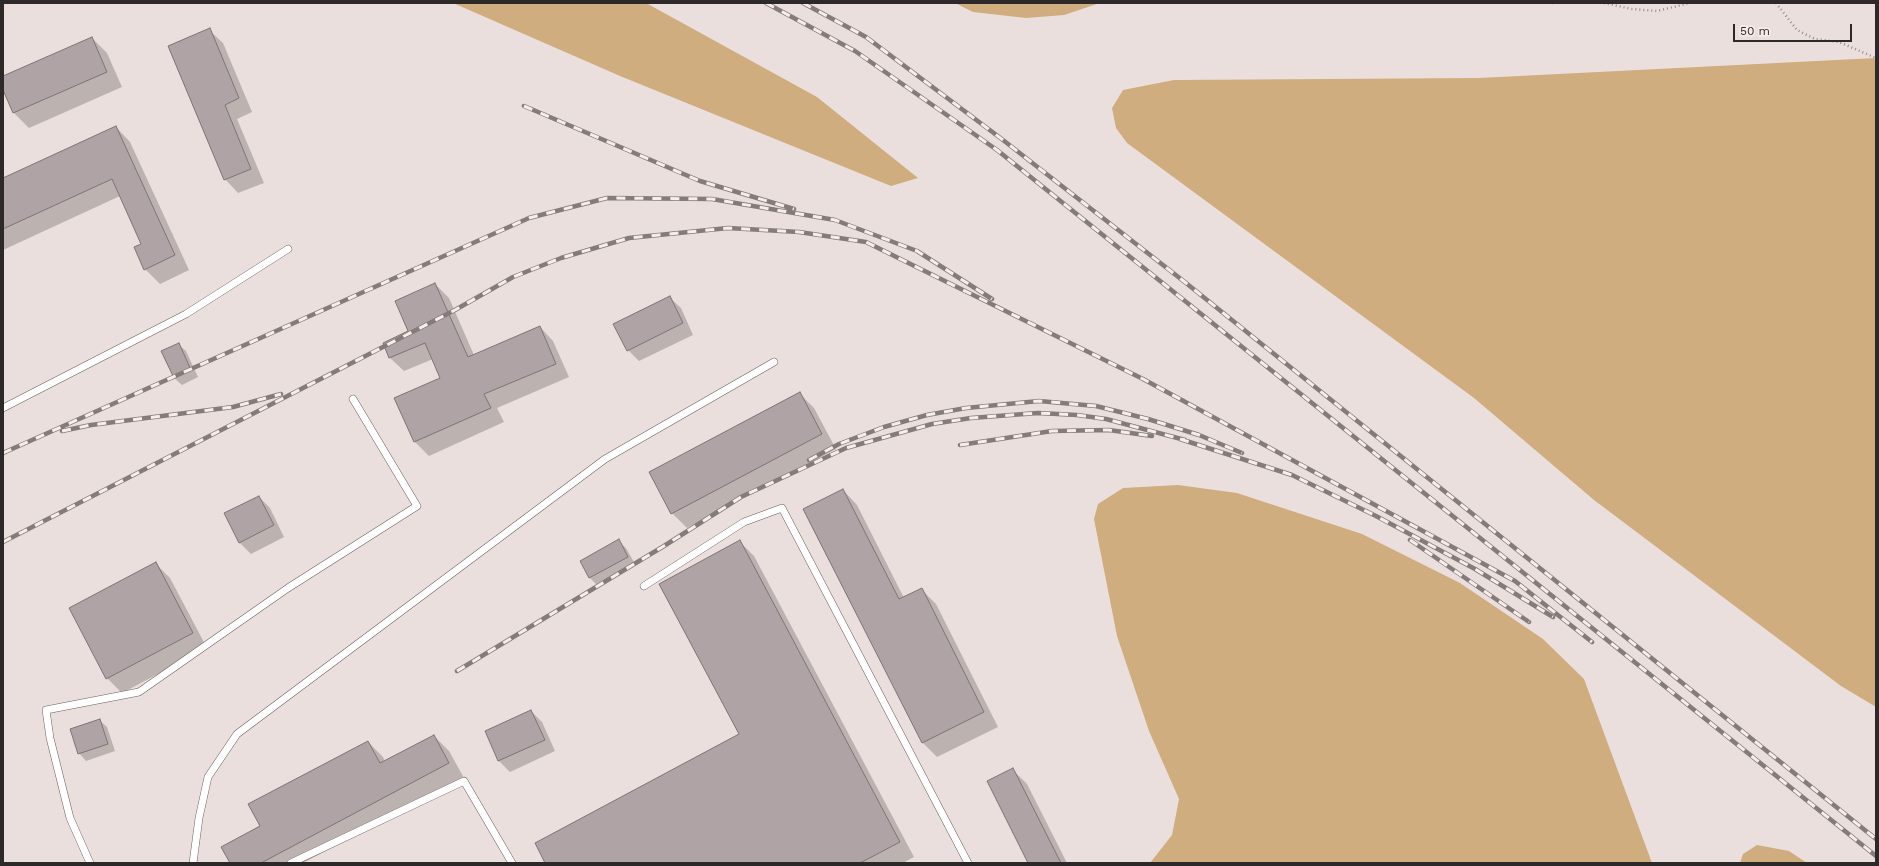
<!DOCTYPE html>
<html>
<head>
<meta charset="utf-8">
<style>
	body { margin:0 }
	#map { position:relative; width:1879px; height:866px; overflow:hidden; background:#ebdfdd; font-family:"Work Sans",sans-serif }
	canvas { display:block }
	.frame { position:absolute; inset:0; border:4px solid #2d2928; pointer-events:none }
	.scale { position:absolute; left:1733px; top:24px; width:119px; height:18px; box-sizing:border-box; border:2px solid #2d2928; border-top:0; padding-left:5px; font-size:12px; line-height:14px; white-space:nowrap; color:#2d2928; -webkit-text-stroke:3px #f9edea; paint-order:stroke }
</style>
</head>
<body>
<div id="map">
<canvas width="1879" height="866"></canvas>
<div class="frame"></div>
<div class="scale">50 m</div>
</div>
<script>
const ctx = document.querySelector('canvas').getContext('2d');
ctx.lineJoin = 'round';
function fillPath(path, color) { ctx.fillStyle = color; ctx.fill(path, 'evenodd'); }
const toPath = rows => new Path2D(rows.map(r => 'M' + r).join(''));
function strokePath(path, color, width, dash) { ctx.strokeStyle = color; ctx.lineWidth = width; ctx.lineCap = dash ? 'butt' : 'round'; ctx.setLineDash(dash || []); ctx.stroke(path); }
fillPath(toPath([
	[453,3,646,3,817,97,918,178,891,186,620,76],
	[955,3,1100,3,1064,15,1026,18,973,12],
	[1876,58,1876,707,1841,686,1594,500,1474,398,1127,143,1116,128,1112,108,1123,90,1174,80,1479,78],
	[1178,485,1237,493,1362,534,1460,583,1543,639,1584,679,1652,863,1150,863,1172,835,1179,799,1149,731,1117,636,1094,519,1098,504,1123,488],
	[1757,845,1789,851,1807,863,1740,863,1743,854]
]), '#cfad7e');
fillPath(toPath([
	[209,30,223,43,252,112,237,119,264,183,238,193,225,179],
	[92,38,107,53,122,87,29,128,14,113,3,88,3,77],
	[116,127,130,142,189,270,160,284,145,269,142,244,120,196,3,250,3,179],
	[435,284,449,298,474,355,540,327,553,341,569,377,497,408,504,422,429,456,415,442,396,399,442,378,433,359,404,371,390,358,384,343,410,332],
	[669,297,681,308,693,335,639,361,628,350],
	[178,344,186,351,198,377,182,385,174,378],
	[799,393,814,408,836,449,687,528,672,513],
	[843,490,857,505,904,598,921,589,936,604,998,727,937,757,922,742],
	[259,497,270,508,284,537,251,554,240,543,225,514],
	[618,541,626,548,635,564,597,585,590,578,581,562],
	[740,542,754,556,914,857,903,863,546,863,740,735],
	[155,563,170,578,207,648,122,693,107,678],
	[531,711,542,722,555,751,510,772,499,761,486,732],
	[99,720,107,727,115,751,86,761,79,753],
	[434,736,449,751,464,778,303,863,231,863,261,826,368,742,383,757,385,762],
	[1012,769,1027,784,1067,863,1030,863]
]), '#0003');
const building = toPath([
	[210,28,239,98,225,105,251,169,224,180,168,46,210,28],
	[92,37,107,72,13,113,3,90,3,76,92,37],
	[116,126,175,255,144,270,134,247,141,244,112,179,3,229,3,178,116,126],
	[435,283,468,357,540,326,556,364,484,394,491,408,414,442,394,398,440,378,425,343,389,358,383,343,408,331,395,301,435,283],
	[670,296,683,323,627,351,613,324,670,296],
	[179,343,191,370,174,378,161,351,179,343],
	[800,392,822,434,671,514,649,472,800,392],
	[843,489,899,599,922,588,984,712,922,743,803,509,843,489],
	[259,496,274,525,239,543,224,513,259,496],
	[619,539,628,557,589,578,580,561,619,539],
	[740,540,900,842,860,863,545,863,535,843,739,734,659,584,740,540],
	[156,562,193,633,106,679,69,608,156,562],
	[531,710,545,740,498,761,485,731,531,710],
	[100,719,108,744,78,754,70,729,100,719],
	[434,735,449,763,261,863,230,863,221,847,260,826,248,804,368,741,380,763,434,735],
	[1013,768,1061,863,1028,863,987,781,1013,768]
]);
fillPath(building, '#afa3a5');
strokePath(building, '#7e7374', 1);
const service = toPath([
	[3,408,186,314,288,249],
	[644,586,744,522,782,508,968,863],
	[90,863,70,818,50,738,46,710,139,692,288,588,417,506,353,399],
	[193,863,199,818,208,777,237,734,605,459,774,362],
	[291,863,464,781,512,863]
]);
strokePath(service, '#6a5f5d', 8);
strokePath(toPath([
	[1552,3,1556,3],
	[1604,3,1632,9,1657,11,1690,3],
	[1776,3,1797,30,1815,39,1839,42,1876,58]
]), '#958d8b', 2.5, [1, 3]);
strokePath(service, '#fff', 7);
const rail = toPath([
	[766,3,855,51,997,150,1876,856],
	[803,3,866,37,1003,140,1186,283,1876,839],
	[524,106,700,181,794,209],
	[62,431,91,425,233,407,281,394],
	[1180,439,1292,475,1376,516,1475,569,1553,617],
	[960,445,1052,431,1109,430,1152,436],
	[3,453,529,218,607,198,712,199,835,220,917,251,992,299],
	[809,460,839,444,884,427,927,415,966,408,1039,401,1096,406,1148,419,1199,435,1242,453],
	[1410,540,1529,622],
	[3,542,455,310,513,277,561,258,629,238,728,228,799,232,866,242,1143,379,1515,581,1592,642],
	[457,671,664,546,741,497,846,448,932,424,971,418,1038,413,1077,415,1106,419,1185,440]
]);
strokePath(rail, '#837c7a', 4.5);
strokePath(rail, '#f9edea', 3, [9]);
</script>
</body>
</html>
